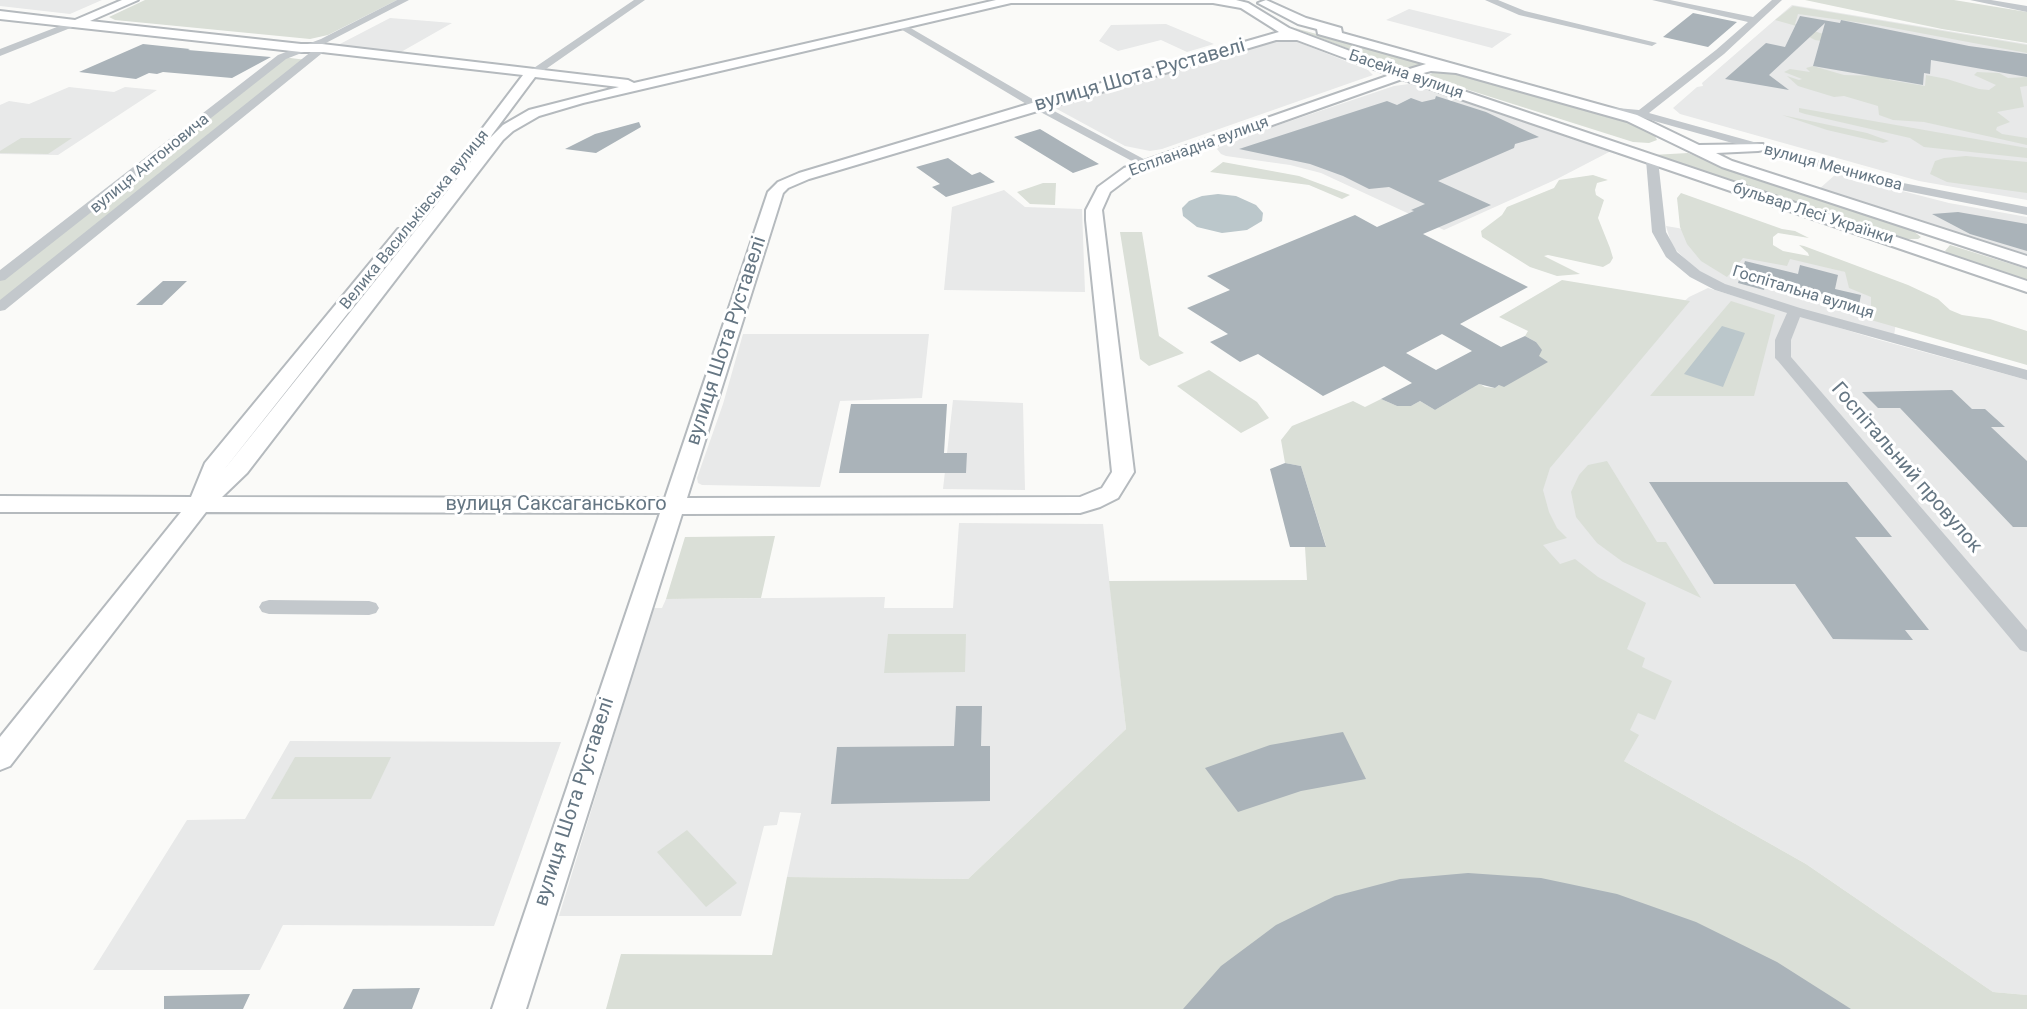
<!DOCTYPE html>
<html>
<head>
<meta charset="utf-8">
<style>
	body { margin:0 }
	canvas { display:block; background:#fafaf8 }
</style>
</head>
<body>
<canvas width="2027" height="1009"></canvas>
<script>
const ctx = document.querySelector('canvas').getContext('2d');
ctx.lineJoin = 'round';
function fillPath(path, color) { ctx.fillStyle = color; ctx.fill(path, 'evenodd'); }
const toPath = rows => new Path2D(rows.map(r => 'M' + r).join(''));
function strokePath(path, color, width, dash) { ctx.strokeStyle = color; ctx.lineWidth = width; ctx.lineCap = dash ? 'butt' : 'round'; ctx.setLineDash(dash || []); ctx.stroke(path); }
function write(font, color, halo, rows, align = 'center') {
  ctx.font = font + ' Roboto,sans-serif'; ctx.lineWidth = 6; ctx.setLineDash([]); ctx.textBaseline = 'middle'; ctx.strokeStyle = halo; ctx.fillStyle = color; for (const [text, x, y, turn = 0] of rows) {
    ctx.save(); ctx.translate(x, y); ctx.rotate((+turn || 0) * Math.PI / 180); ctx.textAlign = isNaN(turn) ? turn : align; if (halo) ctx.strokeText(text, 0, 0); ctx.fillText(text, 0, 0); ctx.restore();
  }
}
fillPath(toPath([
	[0,0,102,0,70,14,0,6],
	[1792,5,2027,44,2027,200,1919,181,1680,114,1673,108,1697,87,1703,86,1702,83],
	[1409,9,1512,34,1492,48,1386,20],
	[390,18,428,21,452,23,401,52,338,45],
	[1166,24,1214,44,1187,52,1161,40,1118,51,1099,41,1111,25],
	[1278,40,1298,42,1368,70,1373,75,1162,149,1150,151,1125,146,1055,108,1059,104],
	[1409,84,1423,87,1611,151,1557,179,1444,230,1321,173,1290,165,1226,156,1221,154,1217,149,1222,144,1394,86],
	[69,87,114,92,125,87,157,90,58,155,0,154,0,105,9,101,29,104],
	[1836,174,1949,203,2027,217,2027,256,1818,190],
	[1004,190,1025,207,1082,209,1085,292,944,290,952,207],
	[1666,226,1678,228,1839,270,1913,295,1896,322,1894,336,1801,311,1716,282,1693,267,1672,246],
	[1708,288,1876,339,2027,380,2027,995,1993,992,1806,864,1624,761,1602,715,1497,468,1689,297],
	[743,334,929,334,922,398,840,401,820,487,702,485,698,483,697,478,723,404],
	[953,400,1023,403,1025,490,943,489],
	[959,523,1103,524,1126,729,968,879,787,877,801,813,780,812,777,825,764,826,741,916,559,916,653,608,662,608,666,599,885,597,884,608,953,608],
	[290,741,561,742,494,926,283,925,260,970,93,970,187,820,245,819]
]), '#e8e9e9');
fillPath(toPath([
	[145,0,397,0,328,35,310,39,115,20,109,17],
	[1805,0,1954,0,2027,12,2027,43,1942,29],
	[1793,6,2027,45,2027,53,1877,25,1798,14,1795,24,1820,33,1880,46,1852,46,1815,40,1801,33,1800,27,1775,20],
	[1291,27,1419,62,1422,64,1413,68,1397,67],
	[282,57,307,60,0,307,0,277],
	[1888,65,1889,80,1925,86,1926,75,1947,79,1979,89,1989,90,1996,85,1974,75,1977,72,1999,73,2008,78,2027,77,2027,86,2020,87,2024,107,1997,112,2010,122,1997,127,1996,130,2002,134,2027,138,2027,145,1924,122,1893,120,1879,115,1878,106,1844,96,1834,97,1798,86,1787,76,1799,80,1802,79,1784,72,1790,69,1810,72,1806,68,1813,66,1844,75,1879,76],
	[1447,70,1621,119,1654,134,1657,140,1649,143,1633,142,1434,79,1429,75,1436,71],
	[1799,108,2027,148,2027,158,1924,147,1910,138,1805,114,1799,112],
	[1782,115,1867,133,1889,141,1883,143,1827,130],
	[21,138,72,138,48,154,0,153,0,151],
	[1688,153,1735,172,1912,230,1921,237,1918,239,1905,239,1652,155],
	[1966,156,2027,162,2027,193,1947,182,1930,174,1935,161,1944,158],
	[1223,162,1299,176,1350,195,1342,199,1309,185,1210,172],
	[1593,175,1608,180,1597,183,1595,190,1596,195,1604,200,1598,218,1610,248,1613,258,1610,263,1603,267,1548,255,1544,256,1580,274,1557,276,1530,267,1482,237,1481,231,1502,215,1507,207,1554,188,1559,180],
	[1043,183,1056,183,1055,205,1030,204,1017,192],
	[1681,193,1782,229,1795,231,1809,238,1778,233,1773,237,1773,245,1783,251,1809,256,1808,253,1799,245,1804,246,1908,285,1938,299,1950,310,1962,315,1990,319,2027,331,2027,365,1871,320,1871,297,1849,288,1845,272,1790,259,1787,266,1743,258,1727,277,1701,261,1687,244,1680,227,1677,198],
	[1120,232,1142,232,1159,336,1184,353,1149,366,1140,359],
	[1950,245,2027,269,2027,281,1951,255,1945,251],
	[1562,280,1690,301,1550,468,1543,490,1549,512,1557,528,1567,538,1543,545,1560,564,1575,559,1598,577,1646,603,1627,649,1645,658,1642,667,1672,681,1655,720,1638,713,1630,730,1639,735,1624,761,1806,864,1993,992,2027,995,2027,1009,606,1009,621,954,772,955,787,877,968,879,1126,729,1109,581,1307,580,1305,547,1326,546,1301,466,1285,463,1281,440,1292,426,1353,401,1365,407,1381,399,1397,406,1411,406,1420,401,1435,410,1472,388,1473,380,1485,387,1495,388,1539,356,1536,342,1525,336,1528,331,1499,317],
	[1731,301,1775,315,1754,396,1650,396],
	[1209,370,1257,402,1269,418,1241,433,1177,386],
	[1607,461,1657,542,1666,542,1701,598,1623,562,1597,543,1576,517,1571,492,1579,475,1588,465],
	[775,536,761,598,666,599,685,537],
	[888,634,966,634,965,672,884,673],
	[295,757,391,757,371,799,271,799],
	[687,830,737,883,706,907,657,852]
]), '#dadfd7');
fillPath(toPath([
	[1218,194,1236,196,1256,205,1263,213,1262,221,1247,230,1222,233,1197,227,1183,216,1182,208,1189,201,1202,196],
	[1722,326,1745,333,1723,387,1684,374]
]), '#bbc7cb');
fillPath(toPath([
	[1693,13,1737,22,1708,47,1663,37],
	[1800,16,1840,23,1841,20,1969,46,2027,54,2027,77,1931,60,1930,74,1924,73,1923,85,1813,66,1825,23,1769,75,1789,90,1725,79,1766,43,1785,47],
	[143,44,190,49,188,50,271,57,232,78,163,72,157,74,149,73,136,79,79,72],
	[1436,96,1486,112,1539,137,1515,144,1514,148,1438,181,1491,205,1423,234,1528,287,1460,324,1501,347,1525,336,1536,342,1542,350,1539,356,1548,362,1504,387,1499,385,1495,388,1479,384,1435,410,1420,401,1411,406,1397,406,1381,399,1412,383,1384,366,1323,396,1258,354,1240,362,1210,342,1228,334,1187,308,1230,290,1207,276,1355,215,1377,227,1414,211,1411,210,1425,204,1389,187,1369,189,1343,176,1310,164,1239,149,1387,101,1397,105,1411,98,1422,102,1435,99],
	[1442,334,1472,351,1436,370,1406,353],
	[639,122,641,127,596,153,565,149,595,134],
	[1040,129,1065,144,1099,164,1073,173,1014,137],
	[948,158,972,175,980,172,995,182,946,197,932,187,940,184,916,167],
	[1958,212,2027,224,2027,251,1970,234,1932,214],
	[1745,261,1798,274,1800,265,1838,275,1835,289,1861,295,1858,310,1831,303,1833,297,1767,280,1764,290,1738,283],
	[163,281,187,281,162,305,136,305],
	[1952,390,1972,409,1985,409,2005,427,1991,427,2027,461,2027,527,2013,527,1900,408,1878,408,1862,392],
	[851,404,947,404,944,453,967,453,966,473,839,473],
	[1285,463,1301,466,1326,547,1290,547,1270,469],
	[1649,482,1847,482,1892,537,1855,537,1929,630,1905,630,1913,640,1833,639,1795,584,1714,584],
	[956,706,982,706,981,746,990,746,990,801,831,804,837,747,954,746],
	[1343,732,1366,779,1301,791,1238,812,1205,768,1270,745],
	[1468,873,1541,878,1617,894,1696,922,1777,962,1851,1009,1183,1009,1221,966,1256,940,1276,925,1335,896,1400,879],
	[420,988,412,1009,343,1009,353,989],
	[250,994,243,1009,164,1009,164,996]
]), '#aab3b9');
const major = toPath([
	[122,0,138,0,90,21,301,44,322,44,628,80,634,83,996,0,1236,0,1248,3,1289,28,1403,71,1426,64,1318,34,1317,29,1298,24,1258,3,1266,0,1306,18,1341,28,1342,33,1637,115,1699,145,1763,144,1765,147,1763,150,1758,151,1716,153,1732,161,2027,256,2027,267,1722,167,1627,121,1456,73,1431,71,1416,75,2027,281,2027,292,1402,79,1134,174,1110,192,1102,210,1134,472,1118,498,1100,507,1080,513,682,514,526,1009,492,1009,660,513,206,512,10,766,0,770,0,737,181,512,0,512,0,496,191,497,205,463,398,229,410,229,412,232,223,471,488,140,478,140,476,137,523,75,322,52,301,52,0,19,0,11,75,20,122,0],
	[1011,3,1213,3,1241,8,1279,32,1032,103,799,173,778,182,768,192,665,498,222,497,247,473,503,140,513,131,539,116,583,103,1011,3],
	[1276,40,1297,40,1390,75,1124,168,1098,187,1086,210,1086,220,1112,472,1102,488,1080,497,687,498,783,193,788,188,809,179,1276,40],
	[535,77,619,87,529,110,503,125,488,140,535,77]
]);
strokePath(major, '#b5babe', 4);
fillPath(toPath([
	[397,0,409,0,322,45,327,48,326,50,5,310,0,311,0,300,317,47,286,59,5,280,0,281,0,270,278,55,321,39,397,0],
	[634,0,645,0,533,78,525,78,525,74,634,0],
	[1485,0,1498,0,1525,11,1657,43,1652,46,1519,15,1485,0],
	[1652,0,1670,0,1753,17,1772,0,1782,0,1724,54,1649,113,1898,182,2027,207,2027,215,1896,189,1640,117,1602,112,1602,108,1606,107,1639,110,1716,50,1748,22,1652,0],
	[1970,0,1991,0,2027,6,2027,12,1970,0],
	[75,20,80,23,78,25,0,56,0,49,75,20],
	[902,23,1041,104,1153,164,1147,168,1143,167,1033,108,899,28,897,26,902,23],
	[1652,156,1658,160,1666,232,1677,252,1700,271,1725,284,1800,308,2027,370,2027,380,1800,317,1791,340,1791,357,2027,630,2027,652,2020,650,1778,361,1775,358,1775,340,1787,313,1715,290,1690,277,1666,257,1652,232,1646,160,1652,156],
	[269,600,369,601,376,603,379,608,376,613,369,615,269,614,262,612,259,607,262,602,269,600]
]), '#c3c8cc');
fillPath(major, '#fff');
write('16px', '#657683', '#fff', [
	["Басейна вулиця",1406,75,19],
	["Еспланадна вулиця",1199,147,-20],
	["вулиця Антоновича",150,164,-39],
	["вулиця Мечникова",1833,168,15],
	["бульвар Лесі Українки",1813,214,18],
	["Велика Васильківська вулиця",415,220,-51],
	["Госпітальна вулиця",1803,293,17]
]);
write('20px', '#657683', '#fff', [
	["вулиця Шота Руставелі",1140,76,-16],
	["вулиця Шота Руставелі",727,341,-72],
	["Госпітальний провулок",1906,468,49],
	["вулиця Саксаганського",556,505],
	["вулиця Шота Руставелі",575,802,-72]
]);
</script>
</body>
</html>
